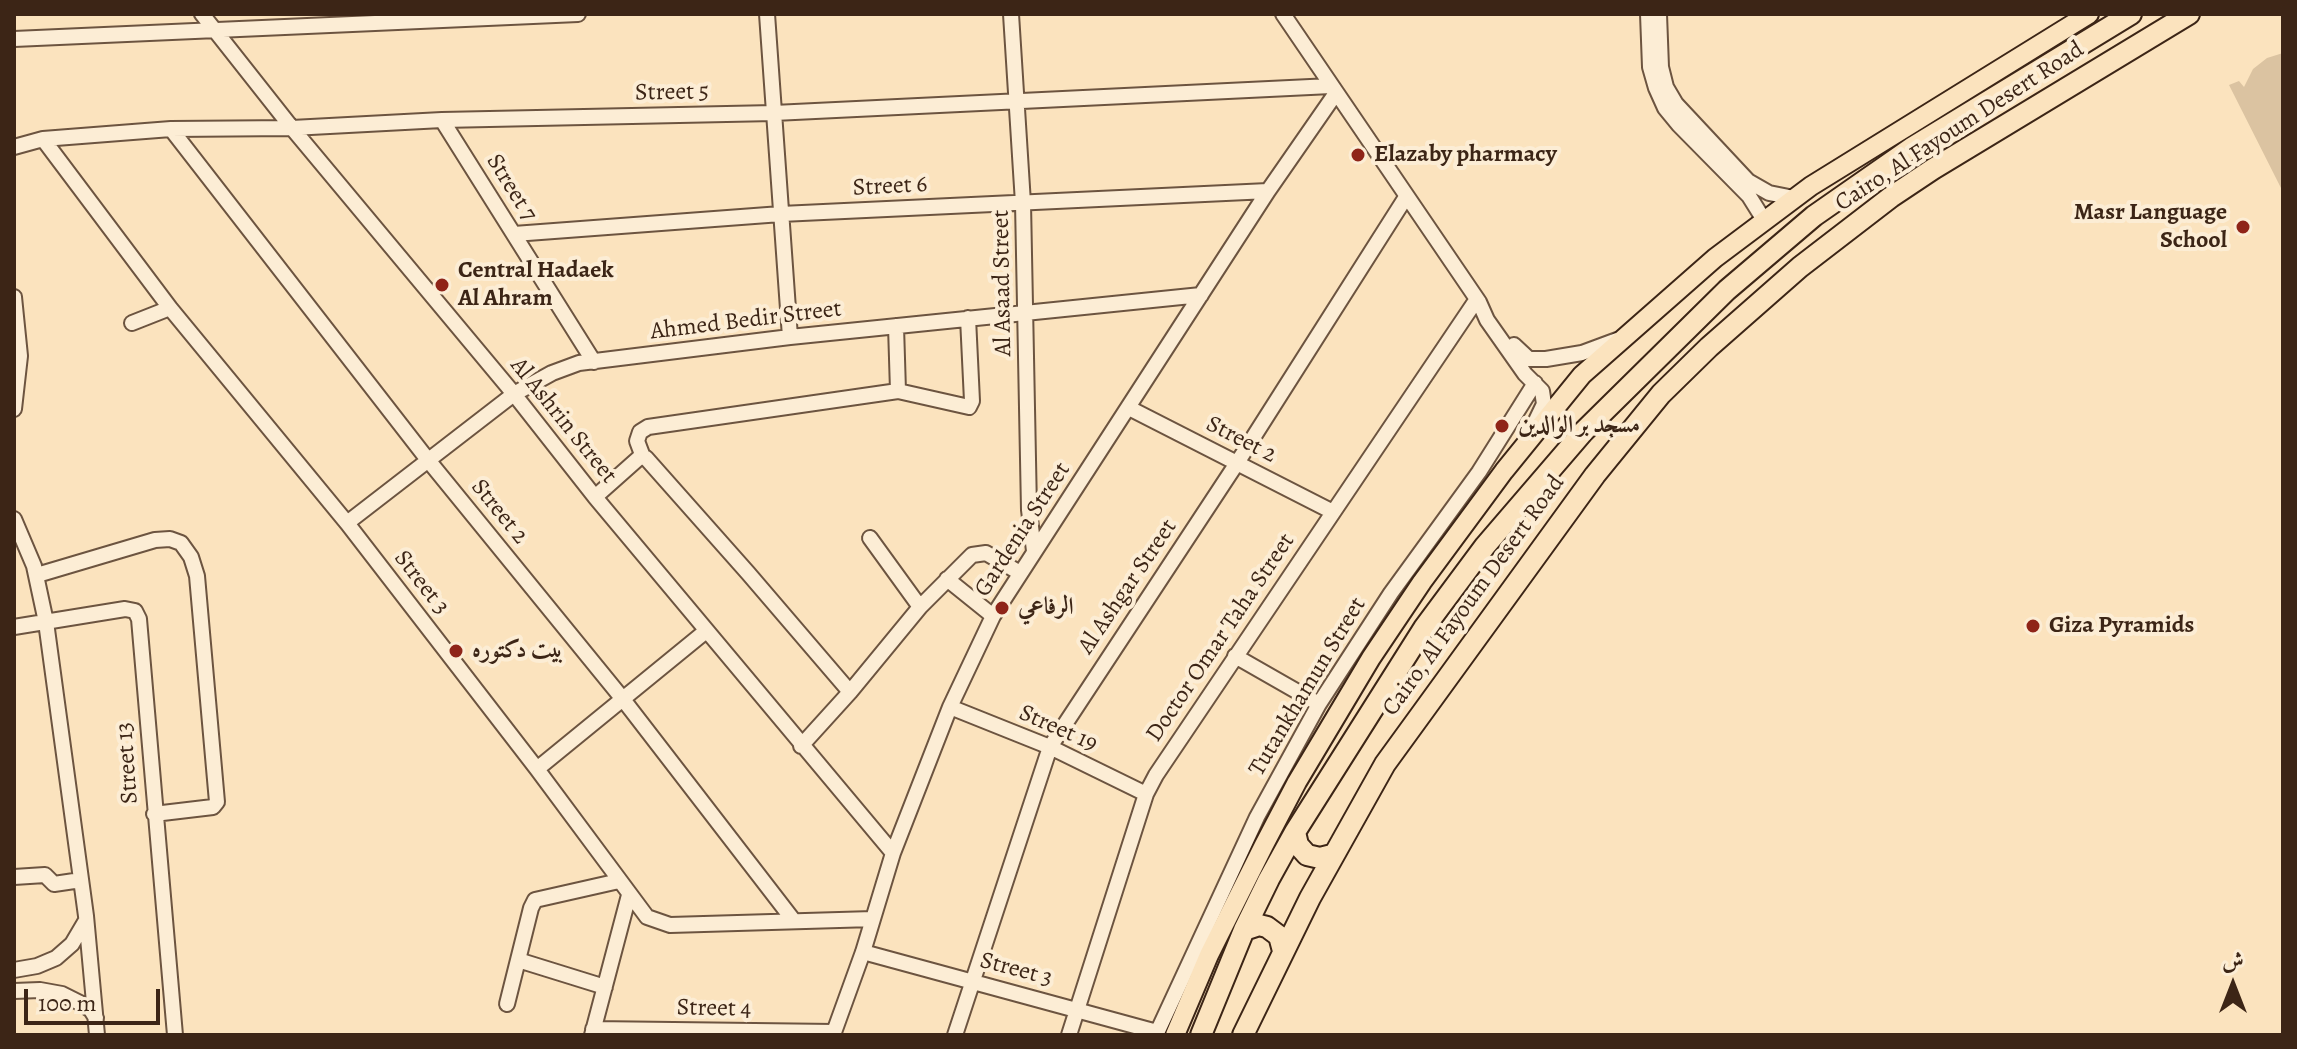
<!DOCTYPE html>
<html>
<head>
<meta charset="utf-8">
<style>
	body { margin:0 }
	#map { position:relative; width:2297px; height:1049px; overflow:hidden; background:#fbe3be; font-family:Alegreya,Amiri,serif }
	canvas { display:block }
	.frame { position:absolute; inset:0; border:16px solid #3c2516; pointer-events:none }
	.north { position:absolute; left:2193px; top:945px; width:80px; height:80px; -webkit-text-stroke:6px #fcedd5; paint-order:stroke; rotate:0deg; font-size:22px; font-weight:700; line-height:32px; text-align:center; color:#3c2516 }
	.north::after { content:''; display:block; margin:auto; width:28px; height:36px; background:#3c2516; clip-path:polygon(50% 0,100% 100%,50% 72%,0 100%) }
	.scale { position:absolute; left:24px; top:989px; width:136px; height:36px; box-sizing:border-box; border:4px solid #3c2516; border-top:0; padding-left:10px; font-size:24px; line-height:28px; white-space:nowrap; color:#3c2516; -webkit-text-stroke:6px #fcedd5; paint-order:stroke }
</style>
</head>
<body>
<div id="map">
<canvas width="2297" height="1049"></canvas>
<div class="frame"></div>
<div class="north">ش</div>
<div class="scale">100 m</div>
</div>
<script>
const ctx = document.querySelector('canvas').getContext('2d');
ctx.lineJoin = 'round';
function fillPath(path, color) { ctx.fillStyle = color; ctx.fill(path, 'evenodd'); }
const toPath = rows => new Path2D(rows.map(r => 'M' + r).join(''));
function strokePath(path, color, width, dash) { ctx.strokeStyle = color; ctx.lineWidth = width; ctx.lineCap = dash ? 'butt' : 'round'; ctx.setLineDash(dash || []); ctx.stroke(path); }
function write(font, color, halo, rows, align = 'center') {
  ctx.font = font + ' Alegreya,Amiri,serif'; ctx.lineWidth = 8; ctx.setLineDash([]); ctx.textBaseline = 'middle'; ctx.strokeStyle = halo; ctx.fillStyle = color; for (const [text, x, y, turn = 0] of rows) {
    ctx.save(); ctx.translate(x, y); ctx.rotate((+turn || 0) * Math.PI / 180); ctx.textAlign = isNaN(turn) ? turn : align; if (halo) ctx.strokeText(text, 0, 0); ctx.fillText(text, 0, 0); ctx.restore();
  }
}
fillPath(toPath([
	[2283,53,2283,192,2229,85,2239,81,2244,87,2253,69,2267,58]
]), '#dbc3a1');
const minor = toPath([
	[202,14,292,128,514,394,595,497,893,853],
	[767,14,790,337],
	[1011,14,1023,203,1029,510,1034,551],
	[1283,14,1479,302,1487,320,1525,374,1542,391,1544,404,1530,433],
	[1648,14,1650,67,1656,88,1665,108,1679,125,1749,196,1764,220],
	[1659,14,1661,67,1666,87,1676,104,1748,181,1769,193,1794,198],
	[14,39,578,14],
	[442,120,594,362],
	[171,129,428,460,622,698,794,921],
	[43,139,170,308,347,523,537,769,647,917,670,925,873,919],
	[14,147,43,139,171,129,292,128,442,120,774,113,1331,86],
	[514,234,781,214,1268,191],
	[14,297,20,356,14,409],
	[132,323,170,308],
	[896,326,898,391],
	[1514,345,1529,359,1546,359,1582,353,1617,340],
	[1129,408,1333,512],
	[643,457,637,441,640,432,648,427,898,391,969,407,972,401,968,318],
	[595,497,640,457,646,458,748,573,850,692],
	[14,519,34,566,46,622,86,916,97,1035],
	[347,523,514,394,552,373,579,363,790,337,1201,295],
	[870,538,920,607],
	[37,575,155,540,170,539,181,543,191,557,197,576,217,802,213,807,154,814],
	[947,579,993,616],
	[14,627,125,609,135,611,139,619,175,1035],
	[1235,656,1319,704],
	[950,707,1050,747,1146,794],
	[801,746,850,692,920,607,972,555,986,553,1020,573],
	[537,769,706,631],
	[14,877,45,875,54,884,81,880],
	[863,952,1157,1032],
	[518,960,605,987],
	[14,970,37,966,56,958,72,944,85,922],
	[14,991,40,990,62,994,82,1004,91,1010,96,1018],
	[507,1004,531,908,535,900,619,881],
	[593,1029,834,1032],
	[592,1035,629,895],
	[833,1035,863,952,893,853,950,707,993,616,1268,191,1336,93],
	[955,1035,1050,747,1237,463,1406,197],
	[1069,1035,1146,794,1156,775,1477,299],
	[1156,1035,1257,817,1319,704,1391,593,1479,472,1535,383]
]);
const major = toPath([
	[1175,1035,1209,955,1264,845,1297,782,1371,658,1422,582,1504,471,1582,375,1715,258,1811,186,2089,14]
]);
const highway = toPath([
	[1295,832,1298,845,1307,855,1320,858,1332,855],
	[1244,930,1259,925,1267,927,1279,936,1283,951],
	[1201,1035,1244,930,1269,879,1295,832,1424,628,1485,546,1583,432,1727,290,1814,216,1913,147,2131,14],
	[1243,1035,1310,898,1385,764,1595,475,1661,394,1709,347,1800,267,1891,197,1933,169,2189,14]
]);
strokePath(minor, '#6c5440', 18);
strokePath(major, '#3c2516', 22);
strokePath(highway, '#3c2516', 24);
strokePath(minor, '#fcedd5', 14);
strokePath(major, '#fbe3be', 18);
strokePath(highway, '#fbe3be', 20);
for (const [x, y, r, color] of [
	[1358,155,8,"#8f2418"],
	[2243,227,8,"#8f2418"],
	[442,285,8,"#8f2418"],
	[1502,426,8,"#8f2418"],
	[1002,608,8,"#8f2418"],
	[2033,626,8,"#8f2418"],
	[456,651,8,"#8f2418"]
]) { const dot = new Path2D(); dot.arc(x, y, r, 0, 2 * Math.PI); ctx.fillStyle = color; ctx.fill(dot); strokePath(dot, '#fcedd5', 3); }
write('24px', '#3c2516', '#fcedd5', [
	["Street 5",672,93,-1],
	["Cairo, Al Fayoum Desert Road",1960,127,-33],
	["Street 6",890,187,-3],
	["Street 7",511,188,58],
	["Al Asaad Street",1003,283,-91],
	["Ahmed Bedir Street",746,321,-7],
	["Al Ashrin Street",563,421,51],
	["Street 2",1241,440,27],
	["Street 2",499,512,51],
	["Gardenia Street",1023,530,-57],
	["Street 3",421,583,52],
	["Al Ashgar Street",1128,587,-56],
	["Cairo, Al Fayoum Desert Road",1474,596,-54],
	["Doctor Omar Taha Street",1221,638,-56],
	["Tutankhamun Street",1308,687,-59],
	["Street 19",1058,729,24],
	["Street 13",128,763,-94],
	["Street 3",1016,970,15],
	["Street 4",714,1009,1]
]);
write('bold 24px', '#3c2516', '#fcedd5', [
	["Elazaby pharmacy",1374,155],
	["Masr Language",2227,213,"right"],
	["School",2227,241,"right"],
	["Central Hadaek",458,271],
	["Al Ahram",458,299],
	["مسجد بر الوالدين",1518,426],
	["الرفاعي",1018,608],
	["Giza Pyramids",2049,626],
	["بيت دكتوره",472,651]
], 'left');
</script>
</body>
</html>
